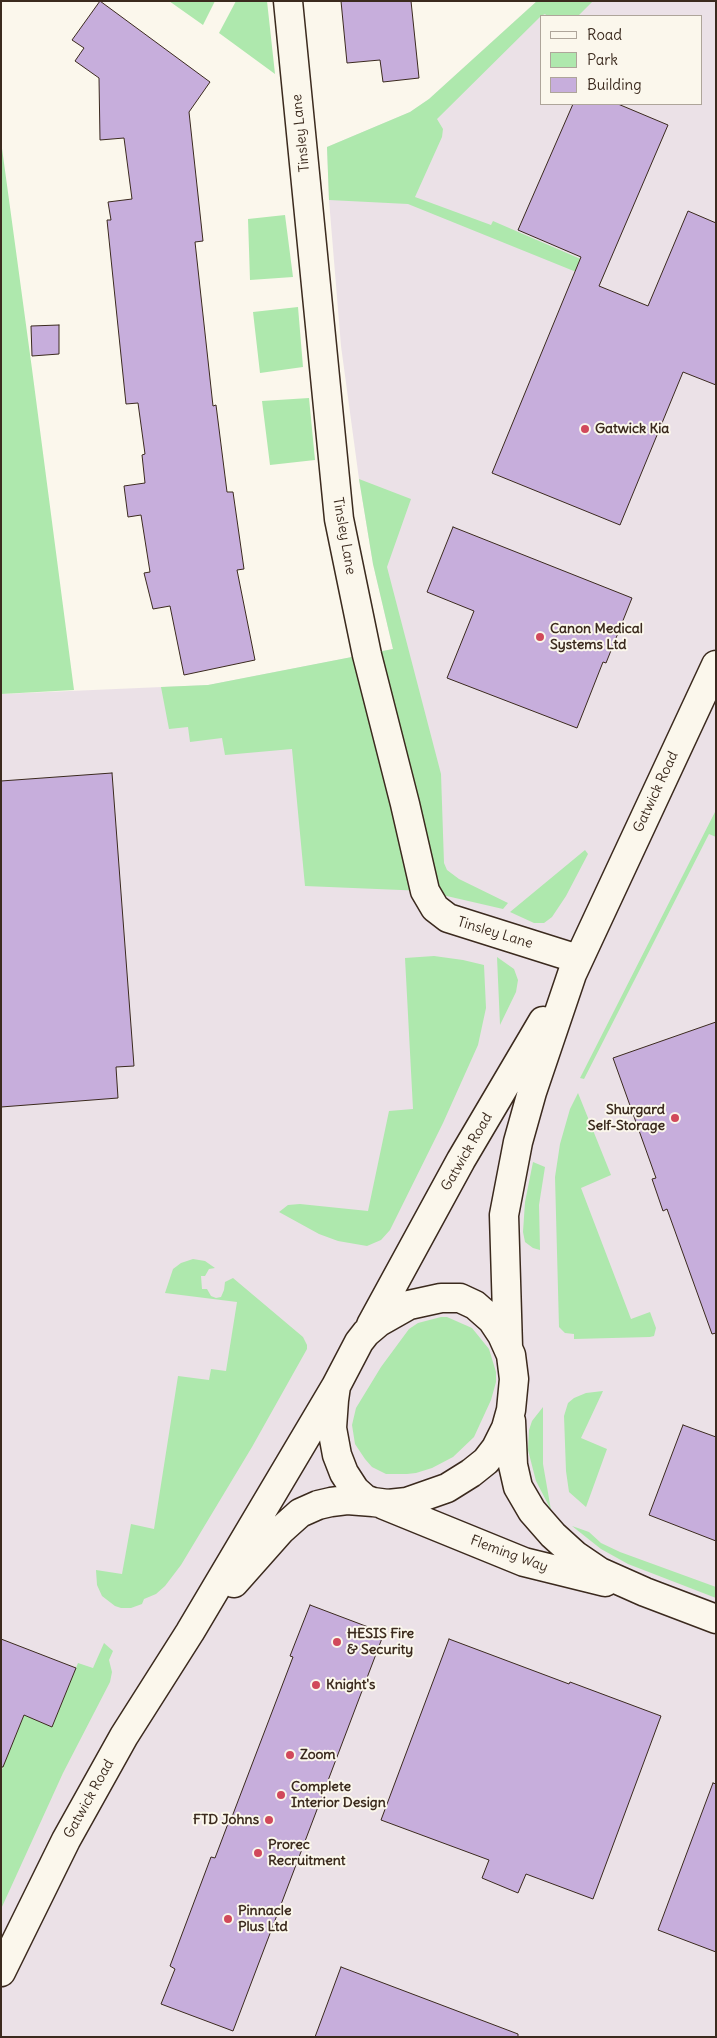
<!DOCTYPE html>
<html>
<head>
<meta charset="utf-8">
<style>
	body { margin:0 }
	#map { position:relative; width:717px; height:2038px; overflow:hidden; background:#fbf7ec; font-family:Delius,sans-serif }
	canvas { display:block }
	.frame { position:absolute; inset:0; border:2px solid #3b2a1e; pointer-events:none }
	.legend { position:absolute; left:540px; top:15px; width:162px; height:90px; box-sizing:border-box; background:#fbf7ec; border:1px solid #aea59a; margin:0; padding:6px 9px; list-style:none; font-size:15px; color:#3b2a1e }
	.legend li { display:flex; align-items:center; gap:10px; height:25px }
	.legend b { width:25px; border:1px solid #aea59a }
</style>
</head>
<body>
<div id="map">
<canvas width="717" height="2038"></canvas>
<div class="frame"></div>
<ul class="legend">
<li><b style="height:6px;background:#fbf7ec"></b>Road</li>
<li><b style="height:14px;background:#aee8ad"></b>Park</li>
<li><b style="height:14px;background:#c7aedc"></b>Building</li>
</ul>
</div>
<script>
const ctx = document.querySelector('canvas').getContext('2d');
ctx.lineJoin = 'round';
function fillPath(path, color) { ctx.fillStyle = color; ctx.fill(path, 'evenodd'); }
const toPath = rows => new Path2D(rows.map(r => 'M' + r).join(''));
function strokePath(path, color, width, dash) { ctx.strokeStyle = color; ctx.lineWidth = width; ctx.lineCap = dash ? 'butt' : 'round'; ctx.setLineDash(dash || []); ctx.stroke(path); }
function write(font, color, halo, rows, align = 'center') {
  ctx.font = font + ' Delius,sans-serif'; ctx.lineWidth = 4; ctx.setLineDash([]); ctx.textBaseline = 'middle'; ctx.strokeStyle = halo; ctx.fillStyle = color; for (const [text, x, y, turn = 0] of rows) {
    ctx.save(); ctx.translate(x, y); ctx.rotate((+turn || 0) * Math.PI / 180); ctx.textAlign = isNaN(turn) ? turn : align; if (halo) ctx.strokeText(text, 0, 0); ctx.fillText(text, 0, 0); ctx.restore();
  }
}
fillPath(toPath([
	[537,1,716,1,716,2037,1,2037,1,694,208,685,393,649,373,564,359,479,341,346,329,200,327,147,410,112,429,99],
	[541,16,701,16,701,104,541,104]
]), '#ebe1e7');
fillPath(toPath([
	[169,1,215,1,203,25],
	[236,1,267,1,275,74,219,33],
	[537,1,593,1,578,16,547,16,545,14,541,16,437,119,443,129,442,137,415,197,491,225,493,221,606,270,601,282,408,204,329,200,327,147,410,112,429,99],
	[1,141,32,369,74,690,1,694],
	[285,215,293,277,250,280,248,219],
	[298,307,303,367,260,373,253,312],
	[309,398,315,460,270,465,262,401],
	[359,479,411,499,387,567,441,774,444,863,447,870,459,879,508,903,503,909,425,891,305,886,292,749,225,755,222,738,190,742,188,727,169,729,161,687,208,685,393,649,373,564],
	[716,810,716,837,709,834,584,1079,580,1078],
	[585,850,588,854,566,896,552,917,544,923,534,923,510,912],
	[434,956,463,960,484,965,486,1008,478,1045,443,1123,390,1230,381,1240,367,1246,338,1241,319,1234,279,1212,288,1205,300,1204,368,1211,389,1111,413,1109,405,958],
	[497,957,514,969,518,980,516,992,500,1025],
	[578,1093,611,1175,581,1188,631,1319,650,1312,656,1328,654,1336,650,1337,574,1339,574,1334,565,1333,559,1327,555,1177,560,1144,570,1109],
	[533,1162,545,1167,539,1205,540,1250,533,1248,525,1242,523,1232,525,1202],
	[193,1259,205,1261,215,1268,209,1269,205,1276,201,1276,202,1289,207,1289,211,1296,216,1298,221,1297,224,1290,225,1282,233,1278,303,1337,307,1345,307,1349,252,1447,181,1565,165,1586,156,1594,144,1599,142,1604,131,1608,121,1608,115,1606,102,1596,97,1585,96,1570,122,1574,131,1524,154,1529,178,1376,209,1380,211,1369,226,1371,237,1302,165,1293,173,1269,181,1263],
	[441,1317,447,1317,472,1328,489,1349,496,1372,496,1382,491,1400,474,1437,453,1457,432,1468,416,1473,407,1474,386,1474,372,1467,365,1459,355,1444,352,1425,356,1408,381,1367,409,1329,418,1323],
	[603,1391,581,1438,607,1449,586,1507,569,1492,566,1471,564,1416,568,1403,574,1398,586,1393],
	[543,1407,543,1464,551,1510,536,1481,528,1450,529,1430,532,1421],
	[572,1526,589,1532,601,1543,620,1552,716,1587,716,1598,628,1564,601,1549],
	[104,1643,113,1651,109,1660,112,1672,110,1682,63,1773,1,1909,1,1772,24,1715,52,1727,78,1663,93,1668]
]), '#aee8ad');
const building = toPath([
	[100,1,210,82,189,112,203,241,195,242,213,406,216,405,227,492,233,492,244,569,237,570,255,660,184,675,170,606,153,609,144,573,150,572,141,515,128,517,124,486,145,483,142,455,145,454,138,403,126,404,107,220,111,220,108,202,132,199,124,138,100,140,99,78,75,61,84,48,72,40,100,1],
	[341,1,411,1,419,78,383,82,380,60,347,63,341,1],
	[573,104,618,104,668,125,599,286,648,306,688,211,716,223,716,385,683,372,620,525,492,473,581,257,518,230,573,104],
	[59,325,59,354,32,356,31,326,59,325],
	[453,527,632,598,606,663,603,662,577,728,447,678,474,611,427,592,453,527],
	[112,773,134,1066,116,1067,118,1098,1,1107,1,781,112,773],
	[716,1022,716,1333,712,1334,667,1209,663,1211,652,1179,656,1178,613,1058,716,1022],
	[683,1425,716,1437,716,1541,649,1515,683,1425],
	[310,1605,384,1633,233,2031,161,2004,175,1969,170,1966,211,1857,215,1858,229,1821,230,1822,293,1657,290,1656,310,1605],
	[1,1639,76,1668,52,1727,24,1715,3,1767,1,1767,1,1639],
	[449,1639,569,1684,570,1682,661,1716,593,1899,526,1874,518,1893,482,1878,489,1860,381,1820,449,1639],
	[713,1783,716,1784,716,1952,658,1930,713,1783],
	[341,1967,518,2034,518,2037,315,2037,341,1967]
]);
fillPath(building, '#c7aedc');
strokePath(building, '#3b2a1e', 1);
const street = toPath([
	[288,1,339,519,367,655,405,804,425,891,435,908,448,918,578,959]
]);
const secondary = toPath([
	[441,1298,460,1298,475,1305,492,1320,502,1335,511,1355,514,1379,511,1410,506,1428,496,1448,486,1461,471,1473,447,1488,407,1502,388,1504,373,1502,365,1499,355,1490,344,1473,337,1455,332,1428,334,1400,336,1386,359,1342,366,1333,379,1322,409,1305,441,1298],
	[371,1325,461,1160,543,1021],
	[508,1347,504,1215,518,1142,532,1092,572,974,716,665],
	[511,1421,513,1465,518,1487,532,1511,553,1535,575,1555,600,1572,645,1592,716,1619],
	[384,1505,524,1562,605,1582],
	[234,1583,281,1530,300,1513,318,1505,331,1502,347,1500,373,1502],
	[1,1972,66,1840,124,1736,190,1632,336,1386]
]);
strokePath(street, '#3b2a1e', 31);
strokePath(secondary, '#3b2a1e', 31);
strokePath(street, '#fbf7ec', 28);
strokePath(secondary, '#fbf7ec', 28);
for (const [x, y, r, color] of [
	[585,429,5,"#d1495b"],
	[540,637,5,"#d1495b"],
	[675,1118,5,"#d1495b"],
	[337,1642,5,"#d1495b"],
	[316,1685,5,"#d1495b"],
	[290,1755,5,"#d1495b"],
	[281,1795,5,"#d1495b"],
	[269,1820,5,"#d1495b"],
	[258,1853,5,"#d1495b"],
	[228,1919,5,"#d1495b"]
]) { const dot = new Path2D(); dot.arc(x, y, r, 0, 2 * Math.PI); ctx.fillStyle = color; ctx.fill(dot); strokePath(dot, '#fbf7ec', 2); }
write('14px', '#3b2a1e', '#fbf7ec', [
	["Tinsley Lane",301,133,-96],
	["Tinsley Lane",344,536,80],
	["Gatwick Road",656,792,-65],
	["Tinsley Lane",495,933,17],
	["Gatwick Road",467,1152,-60],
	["Fleming Way",509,1554,20],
	["Gatwick Road",89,1799,-61]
]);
write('bold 14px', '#3b2a1e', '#fbf7ec', [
	["Gatwick Kia",595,429],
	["Canon Medical",550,629],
	["Systems Ltd",550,645],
	["Shurgard",665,1110,"right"],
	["Self-Storage",665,1126,"right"],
	["HESIS Fire",347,1634],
	["& Security",347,1650],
	["Knight's",326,1685],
	["Zoom",300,1755],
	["Complete",291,1787],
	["Interior Design",291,1803],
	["FTD Johns",259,1820,"right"],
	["Prorec",268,1845],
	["Recruitment",268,1861],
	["Pinnacle",238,1911],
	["Plus Ltd",238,1927]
], 'left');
</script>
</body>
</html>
